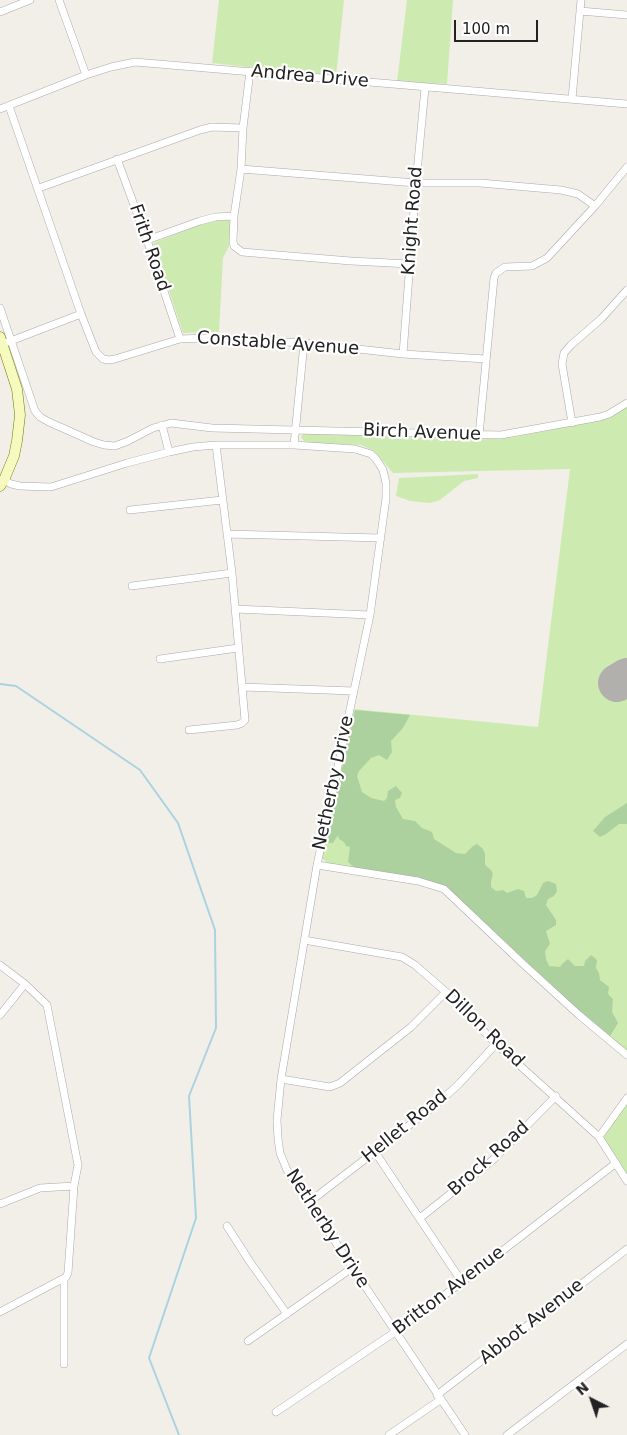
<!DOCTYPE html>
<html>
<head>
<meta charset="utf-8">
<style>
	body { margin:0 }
	#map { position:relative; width:627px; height:1435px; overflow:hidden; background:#f2efe9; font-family:"DejaVu Sans",sans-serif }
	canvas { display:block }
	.north { position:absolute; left:567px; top:1375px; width:50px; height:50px; -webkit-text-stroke:4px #fff; paint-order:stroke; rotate:319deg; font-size:14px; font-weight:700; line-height:20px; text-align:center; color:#222 }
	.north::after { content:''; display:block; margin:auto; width:18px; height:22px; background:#222; clip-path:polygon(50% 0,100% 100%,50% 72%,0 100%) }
	.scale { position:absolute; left:454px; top:20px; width:84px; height:22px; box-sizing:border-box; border:2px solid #222; border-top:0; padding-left:6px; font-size:15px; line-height:18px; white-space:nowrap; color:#222; -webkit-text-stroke:4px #fff; paint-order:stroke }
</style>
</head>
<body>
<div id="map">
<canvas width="627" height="1435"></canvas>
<div class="north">N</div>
<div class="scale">100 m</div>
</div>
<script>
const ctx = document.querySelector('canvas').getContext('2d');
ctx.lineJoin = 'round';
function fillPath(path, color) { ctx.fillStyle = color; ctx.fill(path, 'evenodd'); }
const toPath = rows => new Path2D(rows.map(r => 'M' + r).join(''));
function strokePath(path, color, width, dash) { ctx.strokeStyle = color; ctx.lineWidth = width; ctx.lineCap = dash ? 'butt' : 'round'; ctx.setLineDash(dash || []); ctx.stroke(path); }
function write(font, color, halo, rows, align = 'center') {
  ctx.font = font + ' "DejaVu Sans",sans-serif'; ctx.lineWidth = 4.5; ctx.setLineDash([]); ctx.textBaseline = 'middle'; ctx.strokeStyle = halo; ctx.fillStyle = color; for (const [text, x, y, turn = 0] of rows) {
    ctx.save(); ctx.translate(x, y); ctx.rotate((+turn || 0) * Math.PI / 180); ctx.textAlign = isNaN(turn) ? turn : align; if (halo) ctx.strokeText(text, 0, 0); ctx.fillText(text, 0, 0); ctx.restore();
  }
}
fillPath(toPath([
	[219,0,344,0,336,77,212,63],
	[407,0,453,0,447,84,397,82],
	[231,220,229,246,223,258,219,332,183,333,153,243,198,225,214,221],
	[627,407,627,1051,581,1014,451,892,328,864,322,858,354,709,538,727,570,469,393,473,374,451,361,445,311,443,304,441,301,437,304,433,474,440,515,437,604,419],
	[478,474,478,478,464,481,440,500,430,503,410,501,396,496,399,478],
	[627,1102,627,1176,603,1140,603,1136]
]), '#cdebb0');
fillPath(toPath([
	[355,710,410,715,403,728,391,741,392,752,387,760,379,755,371,758,359,771,357,776,362,792,371,798,384,801,387,798,388,791,396,786,402,793,400,798,395,800,396,807,403,819,415,821,422,828,432,832,434,839,456,853,465,854,473,846,477,844,483,849,485,854,485,865,491,870,493,874,491,881,491,887,496,891,503,890,507,893,518,889,524,891,526,898,532,898,537,895,543,883,548,881,556,884,557,891,554,896,548,899,546,905,556,920,556,925,546,931,550,944,545,951,546,959,549,966,560,967,562,964,568,959,575,966,584,966,585,961,591,955,597,960,596,968,599,973,600,980,609,987,608,994,613,999,612,1012,618,1023,610,1036,582,1013,452,892,355,868,348,862,350,847,346,846,344,842,339,839,338,835,333,843,328,843,326,841],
	[627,803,627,824,619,824,606,834,600,837,593,831,605,817]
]), '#add19e');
strokePath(toPath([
	[0,684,16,686,140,770,178,823,215,930,216,1028,189,1096,196,1218,149,1358,179,1435]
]), '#aad3df', 2);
strokePath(toPath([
	[617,683,627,677]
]), '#b1b0ac', 38);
const minor = toPath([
	[59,0,86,75],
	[580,11,627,15],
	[0,12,30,0],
	[250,71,243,128,241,169,234,216,233,241,234,246,242,252,254,253,351,261,410,264],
	[572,99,581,0],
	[9,106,81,314,96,352,103,359,109,360,115,359,180,339,206,338,304,343,403,354,486,359],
	[0,109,86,75,111,67,135,62,627,104],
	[117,159,147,240,180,339],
	[241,169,416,183,480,183,561,190,578,194,595,206],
	[39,188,200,130,212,127,243,128],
	[147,240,200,221,215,217,234,216],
	[0,308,35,411,40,417,49,422,94,442,104,445,115,446,128,441,153,428,171,423,212,428,501,435,600,417,609,414,627,403],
	[8,342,81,314],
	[403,354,416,183,425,88],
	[572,423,562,364,564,353,571,345,601,319,627,290],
	[162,425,169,452],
	[479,435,494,278,496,273,505,267,532,266,547,258,595,206,627,167],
	[294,445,304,343],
	[4,480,11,484,20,486,51,487,127,463,169,452,193,447,216,445,294,445,355,449,371,454,376,459,383,470,386,483,386,498,370,615,317,865,281,1079,277,1120,278,1139,280,1153,287,1170,465,1435],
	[130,510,222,500],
	[227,534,381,538],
	[132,586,232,573],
	[235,609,370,615],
	[160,659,238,648],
	[242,687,354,691],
	[189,730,237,725,242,723,245,720,232,573,216,445],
	[317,865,418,881,444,889,521,962,579,1015,627,1055],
	[304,940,402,957,415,965,446,992,496,1044,599,1137,627,1181],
	[0,965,25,984,47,1005,78,1165,74,1186,68,1273,66,1277,0,1312],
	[0,1015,25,984],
	[281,1079,330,1087,340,1083,411,1027,446,992],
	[599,1137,627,1098],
	[375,1152,462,1282],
	[308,1203,433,1107,457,1086,496,1044],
	[0,1204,40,1188,74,1186],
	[420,1218,494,1159,556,1096],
	[227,1226,250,1262,287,1314],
	[248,1341,352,1268],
	[64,1364,64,1279],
	[437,1395,627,1249],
	[276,1412,395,1332,462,1282,616,1163],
	[389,1435,440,1400],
	[507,1435,627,1344]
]);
const secondary = toPath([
	[0,337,17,389,20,415,17,441,14,456,4,480,0,486]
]);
strokePath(minor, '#a9a9a9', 8);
strokePath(secondary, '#707d05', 11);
strokePath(minor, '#fff', 7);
strokePath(secondary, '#f7fabf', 10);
write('18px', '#222', '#fff', [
	["Andrea Drive",310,77,5],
	["Knight Road",413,221,-86],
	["Frith Road",149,248,71],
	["Constable Avenue",278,344,4],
	["Birch Avenue",422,433,2],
	["Netherby Drive",334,783,-78],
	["Dillon Road",484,1029,44],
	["Hellet Road",405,1127,-39],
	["Brock Road",489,1159,-42],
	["Netherby Drive",327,1229,57],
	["Britton Avenue",449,1291,-37],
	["Abbot Avenue",532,1322,-38]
]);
</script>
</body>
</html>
